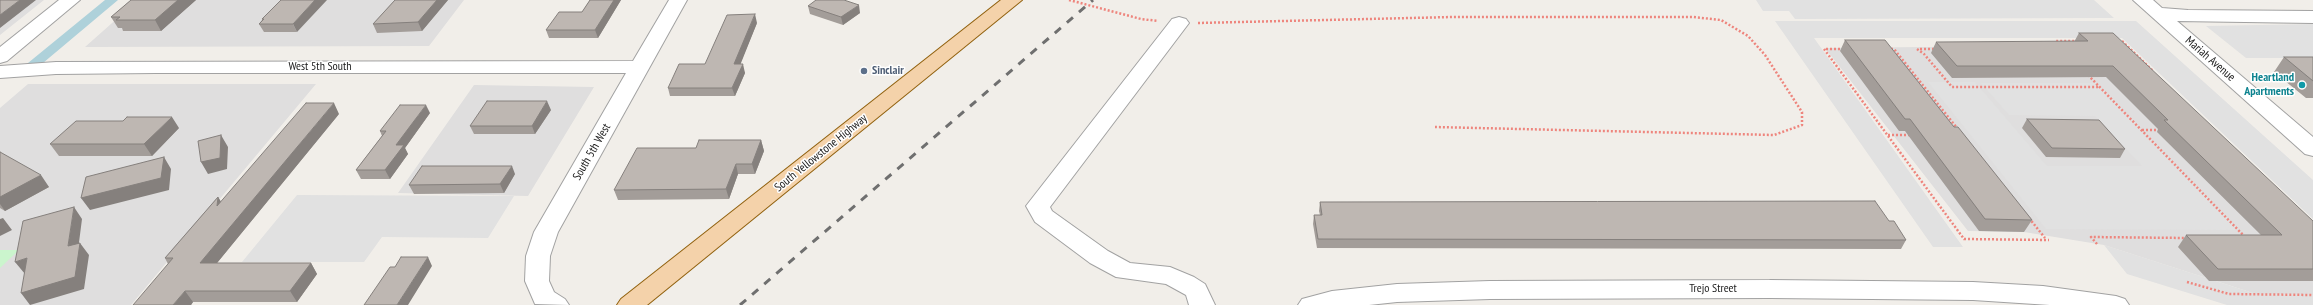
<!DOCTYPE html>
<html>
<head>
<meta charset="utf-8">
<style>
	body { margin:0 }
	canvas { display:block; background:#f1eee9 }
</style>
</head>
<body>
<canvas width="2313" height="305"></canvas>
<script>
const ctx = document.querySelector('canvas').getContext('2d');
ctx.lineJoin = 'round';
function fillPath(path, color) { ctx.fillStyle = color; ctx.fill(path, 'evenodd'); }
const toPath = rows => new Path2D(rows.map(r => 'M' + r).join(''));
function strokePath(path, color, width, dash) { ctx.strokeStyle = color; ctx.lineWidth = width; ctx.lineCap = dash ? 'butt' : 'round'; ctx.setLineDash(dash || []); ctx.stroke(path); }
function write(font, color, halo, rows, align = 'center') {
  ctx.font = font + ' "PT Sans Narrow",sans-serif'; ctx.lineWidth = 3; ctx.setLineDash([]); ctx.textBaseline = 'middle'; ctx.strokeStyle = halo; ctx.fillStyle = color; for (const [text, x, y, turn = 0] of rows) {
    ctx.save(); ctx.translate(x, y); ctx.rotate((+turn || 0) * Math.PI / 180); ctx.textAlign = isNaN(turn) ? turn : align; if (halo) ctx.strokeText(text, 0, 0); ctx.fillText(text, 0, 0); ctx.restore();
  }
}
fillPath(toPath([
	[0,0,44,0,0,35],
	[138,0,464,0,429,46,85,47],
	[2123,45,2313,221,2313,295,2256,294,2104,245,2024,232,1968,231,1825,48],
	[28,84,316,84,131,305,0,305,0,108],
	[474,85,594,87,528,196,398,193]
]), '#dfdede');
fillPath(toPath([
	[0,250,19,250,0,268]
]), '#cbf5cd');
fillPath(toPath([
	[1756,0,2094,0,2114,18,1795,19,1789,11,1763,11],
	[1775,21,2136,21,2313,180,2313,219,2122,38,1814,38,1963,247,1933,247],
	[2313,24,2313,58,2246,58,2206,26],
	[1928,82,1975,82,2047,166,2142,166,2095,116,2009,115,1981,83,2098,83,2240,230,2046,229],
	[297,195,514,196,488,238,382,237,364,262,242,262],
	[2104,245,2256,294,2313,295,2313,305,2227,305,2127,274]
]), '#e1e1e1');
fillPath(toPath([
	[105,0,118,0,43,63,28,63]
]), '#aed1da');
const minor = toPath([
	[59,0,80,0,7,61,0,63,0,47,59,0],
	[669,0,687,0,558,232,550,256,549,281,554,292,565,299,569,305,535,304,525,281,526,256,534,232,626,73,156,73,56,74,0,78,0,66,56,62,633,61,669,0],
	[2133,0,2153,0,2162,8,2188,10,2313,11,2313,23,2177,21,2313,137,2313,156,2305,154,2133,0],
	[1179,17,1186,19,1189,23,1050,207,1052,211,1108,251,1130,263,1170,267,1194,277,1205,284,1215,305,1189,305,1186,295,1166,284,1116,277,1090,263,1035,222,1026,206,1172,19,1179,17],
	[1770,280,1973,282,2043,286,2116,296,2125,299,2129,305,2050,305,1973,300,1770,298,1490,299,1397,302,1369,305,1298,305,1302,299,1332,291,1397,284,1490,281,1770,280]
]);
const major = toPath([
	[1001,0,1022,0,647,305,617,305,621,299,1001,0]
]);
strokePath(minor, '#a2a2a2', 2);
strokePath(major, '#91610e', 2);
strokePath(toPath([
	[1069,0,1141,19,1158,21],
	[1198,23,1453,17,1693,17,1721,20,1748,36,1765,55,1802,112,1802,125,1774,135,1435,127],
	[2122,41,2153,71],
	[2057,43,2055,41,2077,41],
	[1844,49,1824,49,1964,239,2049,240],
	[1891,49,1894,49,1957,128],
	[1917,49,1924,54,1952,87,2099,87],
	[1920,49,1935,49],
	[2088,75,2245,237],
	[2142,130,2161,130],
	[1888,135,1911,135],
	[2029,218,2045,238],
	[2097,244,2091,237,2187,238],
	[2187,282,2229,294,2313,295]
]), '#ee857d', 2.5, [2, 2]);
fillPath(minor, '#fff');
fillPath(major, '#f4d2aa');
strokePath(toPath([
	[740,305,1093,0]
]), '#6f6f6f', 3, [8, 8]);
fillPath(toPath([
	[131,0,196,0,161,31,123,31,122,28,118,28,111,17],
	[281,0,297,32,264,32,259,24,262,20,262,19],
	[395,0,448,0,422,31,377,33,373,24],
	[590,0,621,0,598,38,549,38,546,30,582,12],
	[808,6,860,13,843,25,810,14],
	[757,23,740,64,745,73,735,96,670,96,668,88,705,64],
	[2079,33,2313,221,2313,281,2209,281,2178,247,2186,235,2261,235,2157,132,2158,129,2106,77,1952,78,1931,53,1936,42,2074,42],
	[1845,40,1954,127,2032,220,2024,232,1979,231,1905,131,1899,131,1840,51],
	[2284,57,2313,57,2313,98,2306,98,2274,72],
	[551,110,535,134,474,134,470,126],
	[430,113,405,148,408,154,390,179,361,179,356,170,382,136,380,131],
	[339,114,217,263,311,263,317,274,297,302,193,302,191,305,168,264,165,258,218,197,221,202],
	[2027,119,2125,149,2120,158,2046,157,2022,128],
	[179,128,152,156,59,156,50,144],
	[761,140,764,151,755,174,738,174,729,199,618,200,614,190,696,148],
	[0,152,49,187,5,211,0,208],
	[515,174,504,193,414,194,409,185],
	[1320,202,1889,221,1906,240,1901,249,1317,248,1313,224,1314,215,1320,215,1319,211]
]), '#a39d99');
fillPath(toPath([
	[20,0,36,0,0,28,0,15],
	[178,0,196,0,161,31,155,20],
	[315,0,327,0,297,32,293,24],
	[437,0,448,0,422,31,418,22],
	[614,0,621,0,598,38,595,30],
	[859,5,860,13,843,25,841,17],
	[755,14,757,23,737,73,734,64],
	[743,64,745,73,735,96,732,88],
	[547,101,551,110,535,134,532,126],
	[334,103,339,114,208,274,200,263],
	[426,105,430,113,405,148,408,154,390,179,385,170,396,145],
	[172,117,179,128,152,156,144,144],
	[221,135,228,147,227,169,208,174,201,162],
	[761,140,764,151,755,174,752,164],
	[164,157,171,169,169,190,90,210,81,198],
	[736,164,738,174,729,199,726,189],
	[512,166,515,174,504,193,500,184],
	[41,175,49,187,5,211,0,204,0,197],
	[218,197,225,208,217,206],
	[74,207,82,219,77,258,68,246],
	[3,218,12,230,0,236,0,219],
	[80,243,89,255,84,289,30,305,21,293],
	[428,257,432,266,408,305,397,305],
	[27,258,25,274,15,262],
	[311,263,317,274,297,302,290,291],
	[185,291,193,302,191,305,173,305]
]), '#85807d');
const building = toPath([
	[0,0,20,0,0,15,0,0],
	[131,0,178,0,155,20,116,20,120,17,111,17,131,0],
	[281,0,315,0,293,24,259,24,264,19,262,19,281,0],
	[395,0,437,0,418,22,373,24,395,0],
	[590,0,614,0,595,30,546,30,559,12,582,12,590,0],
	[816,0,844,0,859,5,841,17,808,6,816,0],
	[755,14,734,64,743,64,732,88,668,88,679,64,705,64,727,15,755,14],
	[2079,33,2113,33,2313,221,2313,269,2218,269,2186,235,2282,235,2164,120,2168,120,2113,66,1957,66,1936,42,2088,41,2079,33],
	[1845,40,1885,40,1954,127,1958,127,2032,220,1985,219,1910,119,1905,119,1845,40],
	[2284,57,2313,57,2313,81,2284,57],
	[487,101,547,101,532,126,470,126,487,101],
	[306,103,334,103,200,263,311,263,290,291,185,291,173,305,133,305,173,258,165,258,218,197,217,206,306,103],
	[400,105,426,105,396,145,404,145,385,170,356,170,386,131,380,131,400,105],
	[127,117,172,117,144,144,50,144,76,121,123,121,127,117],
	[2027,119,2099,120,2125,149,2052,148,2027,119],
	[221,135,220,158,201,162,198,141,221,135],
	[699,140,761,140,752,164,736,164,726,189,614,190,637,148,696,148,699,140],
	[0,152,41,175,0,197,0,152],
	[164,157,161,178,81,198,86,177,164,157],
	[422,166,512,166,500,184,409,185,422,166],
	[1875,201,1889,221,1894,221,1906,240,1318,239,1314,215,1322,215,1320,202,1875,201],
	[74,207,68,246,80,243,75,277,21,293,27,258,15,262,23,221,74,207],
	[401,257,428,257,397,305,364,305,390,267,395,267,401,257]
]);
fillPath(building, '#beb7b2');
strokePath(building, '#85807d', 1);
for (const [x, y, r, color] of [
	[864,71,4,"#5c6f8a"],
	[2302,85,4,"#0f9aa8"]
]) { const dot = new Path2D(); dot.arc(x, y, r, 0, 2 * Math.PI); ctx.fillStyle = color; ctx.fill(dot); strokePath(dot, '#fff', 1.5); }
write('12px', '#212121', '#fff', [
	["Mariah Avenue",2210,59,41],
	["West 5th South",320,67],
	["South 5th West",592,152,-60],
	["South Yellowstone Highway",821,153,-39],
	["Trejo Street",1713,289]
]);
write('bold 12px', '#4e5e75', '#fff', [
	["Sinclair",872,71]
], 'left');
write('bold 12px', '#0d838f', '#fff', [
	["Heartland",2294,78],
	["Apartments",2294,92]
], 'right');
</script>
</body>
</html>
